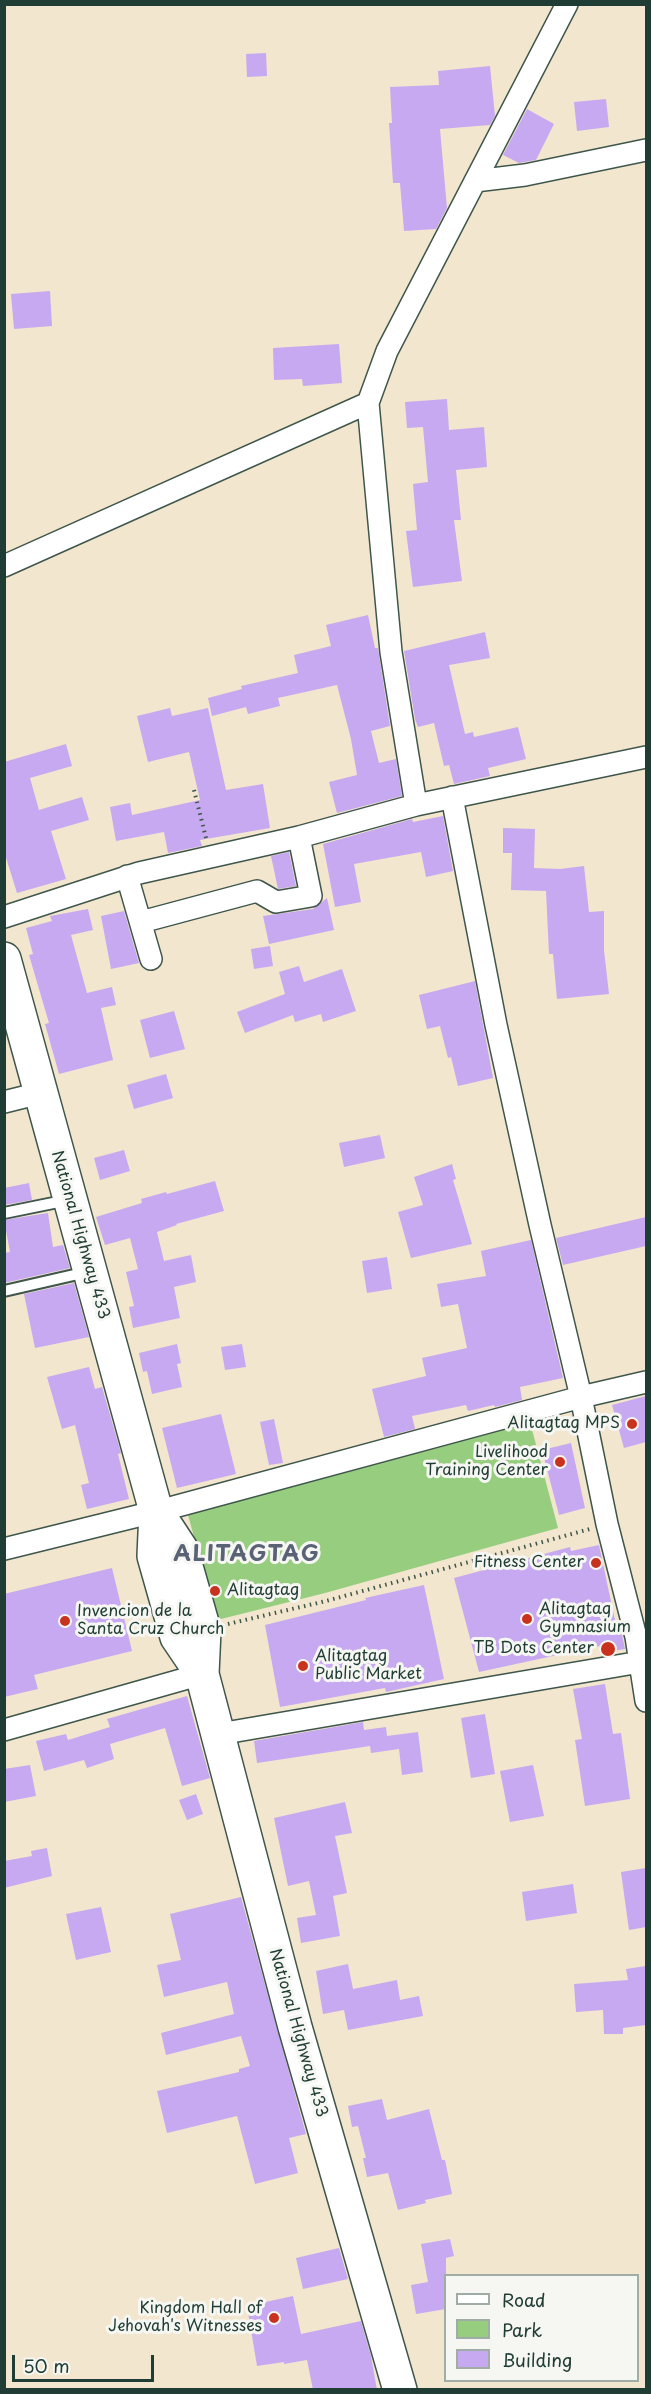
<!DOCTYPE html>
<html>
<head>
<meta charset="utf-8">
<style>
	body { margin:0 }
	#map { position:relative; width:651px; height:2394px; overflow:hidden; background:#f2e6ce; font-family:"Playpen Sans",sans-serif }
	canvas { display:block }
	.frame { position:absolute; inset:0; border:6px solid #1f3d34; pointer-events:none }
	.legend { position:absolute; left:444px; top:2274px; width:195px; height:108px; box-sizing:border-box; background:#f6f6f2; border:2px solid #a0aca6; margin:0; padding:8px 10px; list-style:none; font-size:18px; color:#1f3d34 }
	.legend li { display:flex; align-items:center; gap:12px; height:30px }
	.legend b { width:30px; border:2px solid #a0aca6 }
	.scale { position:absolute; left:12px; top:2355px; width:142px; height:27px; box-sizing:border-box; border:3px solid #1f3d34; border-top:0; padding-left:8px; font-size:18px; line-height:21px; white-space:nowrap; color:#1f3d34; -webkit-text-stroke:4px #f6f6f2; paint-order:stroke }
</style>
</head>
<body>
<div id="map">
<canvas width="651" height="2394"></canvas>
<div class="frame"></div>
<ul class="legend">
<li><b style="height:8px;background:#fff"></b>Road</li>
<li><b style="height:16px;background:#97cd7e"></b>Park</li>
<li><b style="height:16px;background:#c7a9f1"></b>Building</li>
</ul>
<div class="scale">50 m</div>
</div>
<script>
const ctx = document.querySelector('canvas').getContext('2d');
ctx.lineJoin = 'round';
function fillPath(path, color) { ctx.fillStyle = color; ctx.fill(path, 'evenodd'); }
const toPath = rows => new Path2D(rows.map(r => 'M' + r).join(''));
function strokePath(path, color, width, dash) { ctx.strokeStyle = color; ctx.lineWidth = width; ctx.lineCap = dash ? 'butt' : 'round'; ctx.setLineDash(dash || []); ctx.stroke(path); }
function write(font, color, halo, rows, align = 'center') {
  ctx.font = font + ' "Playpen Sans",sans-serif'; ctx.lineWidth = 6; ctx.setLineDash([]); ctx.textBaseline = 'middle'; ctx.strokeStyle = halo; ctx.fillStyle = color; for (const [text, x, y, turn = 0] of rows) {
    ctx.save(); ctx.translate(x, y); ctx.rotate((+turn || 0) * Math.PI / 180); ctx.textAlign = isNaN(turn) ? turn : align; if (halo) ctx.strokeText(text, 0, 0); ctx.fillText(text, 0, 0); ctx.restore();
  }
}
fillPath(toPath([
	[530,1422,558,1528,325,1593,217,1620,188,1515]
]), '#97cd7e');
fillPath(toPath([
	[266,53,267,76,247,77,246,54],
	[490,66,495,116,490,125,440,129,447,208,436,229,404,231,400,183,393,183,389,123,392,123,390,87,439,85,438,71],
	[606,99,609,127,577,131,574,102],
	[527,109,554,124,536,160,519,163,503,155],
	[50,291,52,326,14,329,11,294],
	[339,344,342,383,303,386,302,379,274,380,273,348],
	[447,399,449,430,484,427,487,467,456,470,461,520,454,520,462,581,413,587,406,531,417,530,413,484,428,482,423,427,407,428,405,402],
	[368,615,375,648,378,648,390,726,371,731,379,763,396,759,402,796,337,813,329,782,357,775,351,739,337,685,278,698,280,706,248,714,246,707,212,716,208,698,242,689,241,686,298,673,294,655,331,646,326,625],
	[485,632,490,658,449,665,465,734,473,732,474,737,518,727,526,759,488,768,490,776,454,784,449,765,444,766,434,723,418,727,415,719,404,651],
	[170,708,172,716,208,708,226,790,263,784,270,828,200,840,202,846,168,853,164,832,116,841,110,807,130,803,132,815,200,800,189,752,148,762,137,716],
	[66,744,72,766,30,778,39,810,82,797,89,820,51,831,66,879,17,893,4,851,4,762],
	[443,816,453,871,426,877,421,852,354,864,361,902,335,907,323,844,412,819,413,822],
	[503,828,535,829,534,868,560,869,584,866,589,912,604,911,604,950,609,994,557,999,553,954,549,954,546,891,511,890,512,853,503,853],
	[289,852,296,886,278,889,271,856],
	[327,898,334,930,269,944,263,916,313,909],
	[88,909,93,930,71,935,87,993,112,987,116,1005,101,1008,113,1060,59,1074,45,1024,49,1023,29,955,33,954,26,928,52,921,50,916],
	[124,911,139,963,111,969,101,916],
	[270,946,273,966,254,969,251,949],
	[299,966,304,982,342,969,356,1011,323,1022,321,1014,295,1022,293,1015,245,1033,237,1012,285,994,279,972],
	[475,981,493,1078,458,1086,451,1057,448,1058,440,1026,427,1029,419,995],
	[174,1011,185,1049,150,1058,140,1020],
	[166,1074,173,1098,134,1109,127,1085],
	[380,1135,385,1158,344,1167,339,1143],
	[124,1150,130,1171,100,1180,94,1158],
	[452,1164,456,1179,453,1180,472,1244,411,1258,398,1212,423,1205,414,1177],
	[215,1181,224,1211,176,1224,177,1225,157,1232,164,1261,191,1255,196,1282,174,1287,180,1318,133,1328,129,1307,134,1306,126,1272,138,1269,130,1238,105,1245,96,1217,142,1203,141,1199,166,1192,167,1194],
	[29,1183,32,1200,4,1205,4,1188],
	[48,1213,53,1247,63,1245,70,1268,4,1283,4,1253,10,1252,4,1220],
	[646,1217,646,1246,563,1265,556,1238],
	[531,1240,563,1378,520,1387,522,1400,495,1407,494,1405,468,1411,466,1405,412,1416,415,1429,384,1437,372,1389,426,1376,422,1358,467,1348,458,1304,441,1307,437,1284,486,1276,481,1251],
	[387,1257,392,1289,367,1293,362,1261],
	[74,1283,89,1337,35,1348,24,1294],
	[177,1344,181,1363,177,1364,182,1387,152,1394,147,1371,143,1372,139,1353],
	[242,1344,246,1367,225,1370,221,1347],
	[89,1367,95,1389,102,1387,121,1453,118,1454,129,1499,87,1509,81,1485,89,1483,75,1425,62,1429,47,1377],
	[646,1396,646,1442,624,1448,612,1405],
	[221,1414,236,1474,177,1488,162,1428],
	[274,1419,283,1463,269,1465,260,1422],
	[571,1443,585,1508,559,1515,542,1450],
	[599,1545,616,1625,620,1625,625,1649,600,1653,599,1646,479,1672,454,1578,570,1547,571,1551],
	[112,1568,132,1651,34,1675,38,1689,4,1697,4,1594],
	[424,1585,444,1679,386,1692,385,1688,280,1707,265,1625,366,1600,365,1598],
	[605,1684,613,1734,621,1733,630,1799,585,1806,575,1740,582,1739,573,1689],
	[187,1696,210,1778,182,1786,165,1728,110,1744,114,1759,87,1768,84,1760,44,1771,36,1741,66,1734,68,1740,110,1727,107,1719],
	[485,1714,495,1774,471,1778,461,1718],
	[363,1722,364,1730,386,1727,387,1736,418,1732,423,1772,402,1775,399,1749,371,1753,370,1746,257,1763,254,1741],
	[30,1765,36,1796,4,1802,4,1769],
	[533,1765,544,1816,510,1822,500,1771],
	[196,1794,203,1814,187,1820,179,1800],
	[345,1802,352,1833,335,1836,347,1893,333,1896,340,1936,301,1943,297,1918,316,1915,309,1881,288,1886,274,1818],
	[47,1848,52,1876,4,1888,4,1861,32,1856,31,1851],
	[646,1868,646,1927,629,1930,621,1872],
	[573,1884,577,1913,526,1921,522,1892],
	[241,1897,306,2134,289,2138,298,2173,255,2184,237,2116,167,2133,157,2091,239,2072,239,2069,250,2066,241,2036,166,2055,161,2033,234,2014,227,1982,164,1997,157,1965,181,1960,170,1914],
	[101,1907,111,1952,76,1960,66,1914],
	[348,1964,353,1989,397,1980,400,2000,419,1996,423,2016,348,2030,344,2010,323,2014,316,1971],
	[646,1966,646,2025,623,2028,623,2034,604,2034,603,2010,576,2012,574,1984,628,1980,626,1969],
	[382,2099,387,2120,429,2109,442,2160,445,2160,452,2194,425,2200,426,2203,398,2210,388,2173,367,2177,363,2158,366,2158,358,2126,352,2127,348,2106],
	[450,2239,454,2256,446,2258,446,2309,416,2314,411,2285,428,2282,421,2244],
	[339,2248,348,2279,303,2289,296,2258],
	[293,2296,301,2334,361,2321,371,2356,377,2390,313,2390,307,2360,284,2364,284,2362,257,2366,247,2306]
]), '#c7a9f1');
const lane = toPath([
	[4,1213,68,1200],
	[4,1291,87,1272]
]);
const street = toPath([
	[475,181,525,175,646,150],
	[4,566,368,403],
	[452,797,496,1025,540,1225,581,1397,607,1524,636,1637,646,1701],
	[416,805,391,652,368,403,387,351,567,4],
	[127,876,151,959],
	[4,917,139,873,299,837,416,805,646,757],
	[141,922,257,891,276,902,311,896,299,837],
	[4,1102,40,1093],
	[4,1549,170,1508,581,1397,646,1382],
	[4,1730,202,1674],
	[219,1734,646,1661]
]);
const primary = toPath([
	[4,959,156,1511,181,1549,204,1630,202,1674],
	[156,1511,154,1556,177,1637,202,1674,295,2027,400,2390]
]);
strokePath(lane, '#3f564b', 14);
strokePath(street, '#3f564b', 24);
strokePath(primary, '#3f564b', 36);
strokePath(toPath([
	[194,790,206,838],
	[228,1624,326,1601,590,1529]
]), '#3f564b', 4, [1.5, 4.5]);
strokePath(lane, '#fff', 10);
strokePath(street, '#fff', 21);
strokePath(primary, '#fff', 33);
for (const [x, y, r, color] of [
	[632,1424,6,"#c8321e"],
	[560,1462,6,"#c8321e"],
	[596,1563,6,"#c8321e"],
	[215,1591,6,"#c8321e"],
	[527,1619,6,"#c8321e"],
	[65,1621,6,"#c8321e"],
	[608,1649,8,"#c8321e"],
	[303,1666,6,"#c8321e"],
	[274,2318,6,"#c8321e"]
]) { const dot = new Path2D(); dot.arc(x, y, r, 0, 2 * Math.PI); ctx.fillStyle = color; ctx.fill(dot); strokePath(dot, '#f6f6f2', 2); }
write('16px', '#1f3d34', '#f6f6f2', [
	["National Highway 433",80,1235,74],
	["National Highway 433",298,2033,74]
]);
write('16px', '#1f3d34', '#f6f6f2', [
	["Alitagtag MPS",620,1424],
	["Livelihood",548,1453],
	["Training Center",548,1471],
	["Fitness Center",584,1563],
	["Alitagtag",227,1591,"left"],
	["Alitagtag",539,1610,"left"],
	["Gymnasium",539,1628,"left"],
	["Invencion de la",77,1612,"left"],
	["Santa Cruz Church",77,1630,"left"],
	["TB Dots Center",594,1649],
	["Alitagtag",315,1657,"left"],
	["Public Market",315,1675,"left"],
	["Kingdom Hall of",262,2309],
	["Jehovah's Witnesses",262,2327]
], 'right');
ctx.letterSpacing = '1.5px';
write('bold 22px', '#5a6376', '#f6f6f2', [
	["ALITAGTAG",247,1555]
]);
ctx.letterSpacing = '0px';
</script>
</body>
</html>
